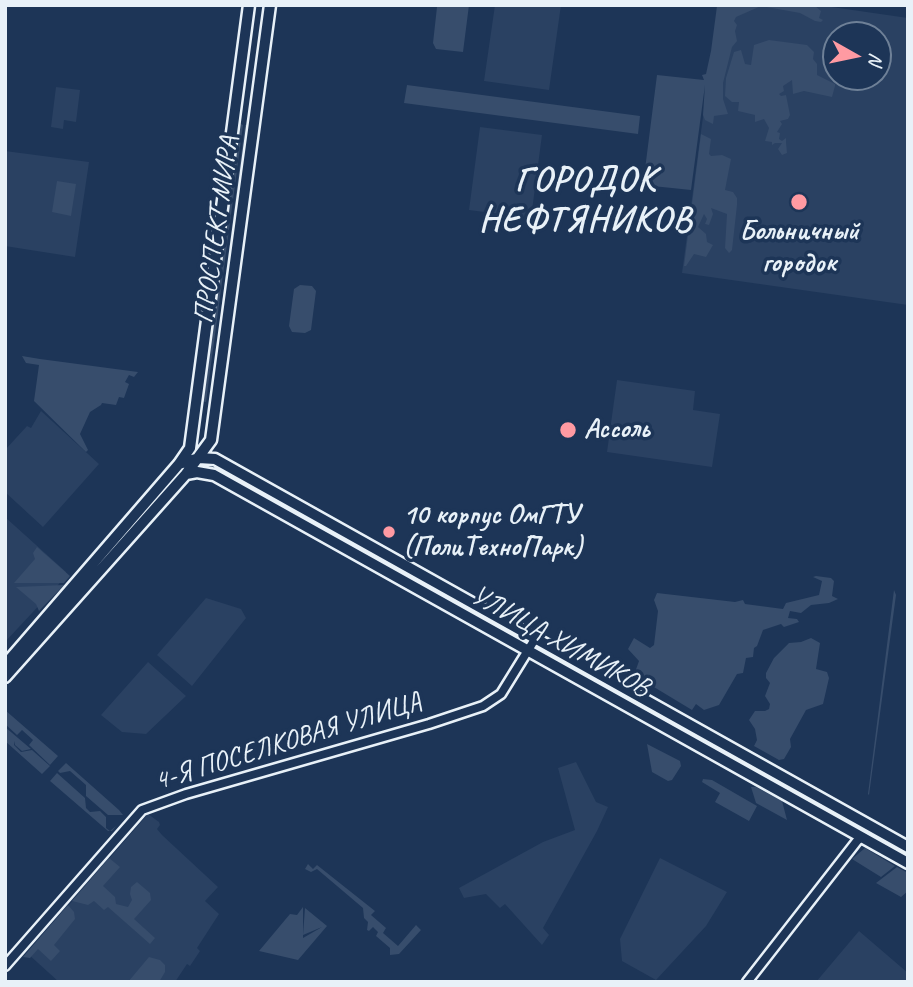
<!DOCTYPE html>
<html>
<head>
<meta charset="utf-8">
<style>
	body { margin:0 }
	#map { position:relative; width:913px; height:987px; overflow:hidden; background:#1d3557; font-family:Caveat,sans-serif }
	canvas { display:block }
	.frame { position:absolute; inset:0; border:7px solid #e8f1f8; pointer-events:none }
	.north { position:absolute; left:822px; top:21px; width:70px; height:70px; box-sizing:border-box; background:#1d3557; border:2px solid #6e8097; border-radius:50%; rotate:99deg; font-size:19px; font-weight:700; line-height:28px; text-align:center; color:#e8f1f8 }
	.north::after { content:''; display:block; margin:auto; width:24px; height:32px; background:#ff9aa2; clip-path:polygon(50% 0,100% 100%,50% 72%,0 100%) }
</style>
</head>
<body>
<div id="map">
<canvas width="913" height="987"></canvas>
<div class="frame"></div>
<div class="north">N</div>
</div>
<script>
const ctx = document.querySelector('canvas').getContext('2d');
ctx.lineJoin = 'round';
function fillPath(path, color) { ctx.fillStyle = color; ctx.fill(path, 'evenodd'); }
const toPath = rows => new Path2D(rows.map(r => 'M' + r).join(''));
function strokePath(path, color, width, dash) { ctx.strokeStyle = color; ctx.lineWidth = width; ctx.lineCap = dash ? 'butt' : 'round'; ctx.setLineDash(dash || []); ctx.stroke(path); }
function write(font, color, halo, rows, align = 'center') {
  ctx.font = font + ' Caveat,sans-serif'; ctx.lineWidth = 7; ctx.setLineDash([]); ctx.textBaseline = 'middle'; ctx.strokeStyle = halo; ctx.fillStyle = color; for (const [text, x, y, turn = 0] of rows) {
    ctx.save(); ctx.translate(x, y); ctx.rotate((+turn || 0) * Math.PI / 180); ctx.textAlign = isNaN(turn) ? turn : align; if (halo) ctx.strokeText(text, 0, 0); ctx.fillText(text, 0, 0); ctx.restore();
  }
}
fillPath(toPath([
	[495,5,561,5,549,90,484,81],
	[718,5,818,5,908,18,908,305,682,273],
	[836,35,878,35,878,77,836,77],
	[56,87,80,90,76,122,64,120,63,129,51,127],
	[480,127,542,135,531,218,469,210],
	[5,151,89,162,75,257,5,246],
	[617,380,695,391,693,410,720,414,712,467,607,452],
	[41,411,99,464,43,527,5,492,5,450,27,426,31,428],
	[5,517,66,572,59,584,5,642],
	[206,598,241,609,246,618,192,686,157,655],
	[148,662,186,696,146,734,122,732,101,715],
	[576,762,596,802,608,807,597,831,543,928,549,935,542,945,505,904,500,908,486,894,464,898,459,888,543,842,575,830,558,768],
	[148,814,159,822,160,825,157,829,162,835,218,887,205,901,219,914,197,948,200,951,190,966,187,964,175,982,59,982,27,953],
	[660,858,727,892,706,926,656,980,622,961,620,939],
	[859,931,908,973,908,982,816,982]
]), '#2a4162');
fillPath(toPath([
	[440,5,469,5,463,52,436,49,433,43,437,7],
	[715,5,815,6,821,11,819,18,823,20,821,22,815,21,800,13,761,6,736,17,734,21,737,25,735,31,737,41,732,47,723,83,723,99,728,114,714,116,713,124,705,120,703,115,705,85,691,190,643,185,657,75,704,80,702,75,706,74,711,51,717,6],
	[769,40,807,45,814,52,813,59,817,64,817,75,835,84,835,86,832,97,804,91,793,94,792,80,783,86,784,91,779,94,781,96,786,95,790,115,788,119,780,121,782,124,777,132,780,133,779,139,782,141,786,138,786,142,787,153,782,155,778,149,782,143,775,143,772,145,772,142,765,141,769,128,764,119,755,122,755,115,738,111,739,102,732,102,725,96,726,78,734,52,741,50,745,64,751,65,754,45],
	[407,85,640,116,638,134,404,103],
	[239,123,243,125,206,402,201,401],
	[251,124,213,405,209,405,245,125],
	[701,134,711,139,709,154,711,156,722,155,731,159,725,190,733,192,737,198,737,205,732,250,729,253,725,248,727,214,711,208,713,214,709,225,705,224,707,219,704,214,698,227,706,234,707,242,713,245,706,257,694,254,686,266,684,266],
	[57,181,76,184,71,216,52,212],
	[300,285,312,286,316,291,311,330,305,333,292,332,289,326,294,289],
	[22,356,40,359,138,372,134,377,129,375,125,382,129,384,124,398,119,397,116,405,102,403,101,405,90,412,80,434,88,450,86,452,34,401,39,365,26,363],
	[221,468,325,526,324,530,218,473],
	[339,536,343,536,461,602,462,606,458,607,338,539],
	[37,547,70,576,64,583,14,583,35,559,33,553],
	[816,576,831,578,834,581,832,596,838,599,829,603,811,605,801,613,790,611,788,618,797,619,799,622,784,627,781,624,763,630,757,646,754,648,753,657,746,658,743,673,737,674,719,705,704,710,696,704,692,710,634,675,639,661,628,649,634,638,650,648,654,645,658,611,654,600,657,593,735,602,743,600,745,604,783,609,786,603,819,595,822,581,813,577],
	[64,585,39,611,36,604,16,587],
	[894,590,896,595,869,795,868,794],
	[811,638,820,643,816,669,827,672,829,678,823,704,806,710,790,739,791,747,784,759,779,760,754,746,757,740,755,729,749,720,755,711,765,711,769,709,770,704,765,696,770,683,766,678,766,673,774,658,789,643,801,642],
	[542,647,645,705,645,708,640,709,539,652],
	[5,710,58,756,50,765,29,745,33,740,22,730,17,735,5,724],
	[5,727,31,749,22,751,15,745,15,741,14,745,21,752,32,750,50,766,42,774,5,741],
	[647,744,680,761,681,766,672,780,668,781,652,772],
	[66,763,119,810,123,815,108,815,86,796,86,785,70,771,60,773,58,771],
	[57,773,85,798,86,808,90,812,100,811,106,817,106,828,110,831,116,826,112,831,108,831,50,781],
	[703,779,712,780,757,806,749,821,715,802,720,793,702,782],
	[751,787,756,787,782,801,787,820,756,803],
	[865,848,895,866,881,877,852,859],
	[109,858,120,867,103,886,115,897,116,904,128,907,132,900,130,894,131,887,137,882,150,893,151,900,134,919,155,938,150,944,108,907,104,910,94,901,88,905,72,901],
	[308,864,313,869,317,865,375,911,371,915,386,928,383,933,398,946,416,925,421,930,399,954,390,955,390,948,376,936,378,932,373,927,369,931,367,930,368,922,364,918,363,908,317,869,311,872,305,869],
	[897,867,908,873,908,891,901,897,876,883],
	[68,905,74,912,75,919,54,945,60,951,51,961,38,949,30,958,23,957],
	[303,907,303,938,322,927,303,935,305,908,327,926,298,960,259,951,290,914,297,915],
	[149,957,160,960,165,965,165,972,159,982,128,982]
]), '#374d6c');
const minor = toPath([
	[5,966,142,810,186,794,429,724,483,706,501,694,535,639],
	[747,982,857,841,862,837]
]);
const major = toPath([
	[179,464,199,458,215,459,908,847],
	[186,474,197,472,214,475,908,863],
	[5,665,179,464,190,448,249,5],
	[5,677,186,474,211,440,270,5]
]);
strokePath(minor, '#e8f1f8', 13);
strokePath(major, '#e8f1f8', 15);
strokePath(minor, '#1d3557', 8);
strokePath(major, '#1d3557', 10);
for (const [x, y, r, color] of [
	[799,202,9,"#ff9aa2"],
	[568,430,9,"#ff9aa2"],
	[389,532,7,"#ff9aa2"]
]) { const dot = new Path2D(); dot.arc(x, y, r, 0, 2 * Math.PI); ctx.fillStyle = color; ctx.fill(dot); strokePath(dot, '#1d3557', 2.5); }
write('28px', '#e8f1f8', '#1d3557', [
	["ПРОСПЕКТ МИРА",217,230,-82],
	["УЛИЦА ХИМИКОВ",560,642,29],
	["4-Я ПОСЕЛКОВАЯ УЛИЦА",288,742,-17]
]);
write('bold 28px', '#e8f1f8', '#1d3557', [
	["Больничный",799,232,"center"],
	["городок",799,264,"center"],
	["Ассоль",584,430],
	["10 корпус ОмГТУ",403,516],
	["(ПолиТехноПарк)",403,548]
], 'left');
ctx.letterSpacing = '2px';
write('bold 35px', '#e8f1f8', '#1d3557', [
	["ГОРОДОК",586,181],
	["НЕФТЯНИКОВ",586,221]
]);
ctx.letterSpacing = '0px';
</script>
</body>
</html>
